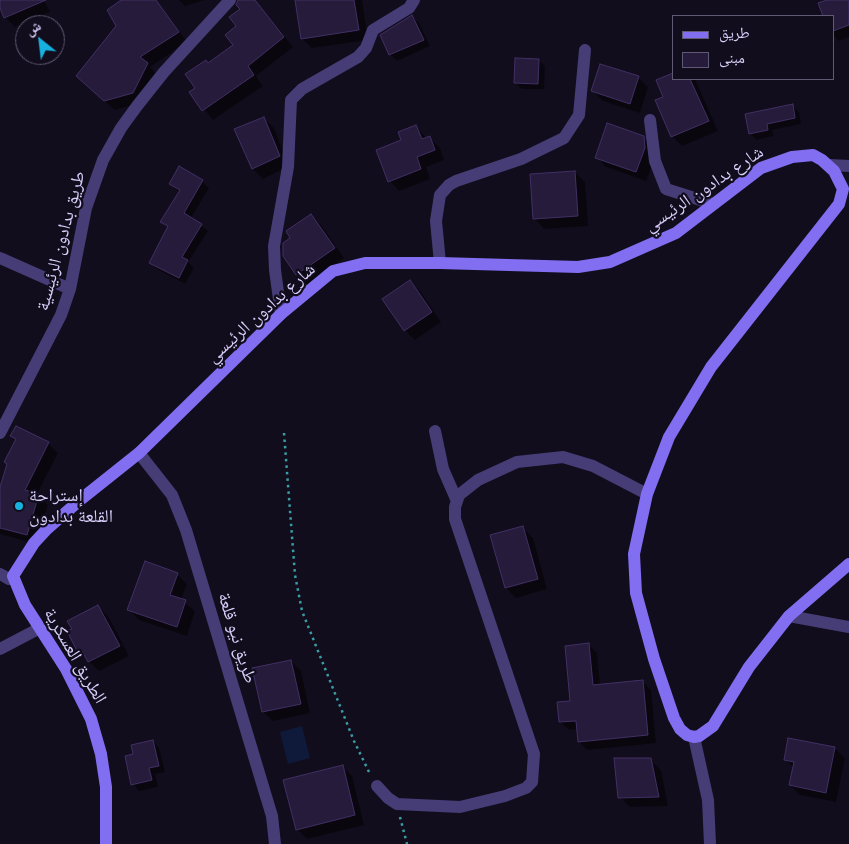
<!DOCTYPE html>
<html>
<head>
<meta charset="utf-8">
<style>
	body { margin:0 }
	#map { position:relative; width:849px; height:844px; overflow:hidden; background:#120d1c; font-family:Montserrat,"Noto Naskh Arabic",sans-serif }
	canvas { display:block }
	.legend { position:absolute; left:672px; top:15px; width:162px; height:65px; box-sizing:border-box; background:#120d1c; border:1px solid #615a75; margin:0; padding:6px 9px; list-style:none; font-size:15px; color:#d8cefa }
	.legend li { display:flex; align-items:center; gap:10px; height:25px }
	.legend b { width:25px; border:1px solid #615a75 }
	.north { position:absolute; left:15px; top:15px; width:50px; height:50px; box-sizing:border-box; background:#120d1c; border:1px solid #615a75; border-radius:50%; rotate:331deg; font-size:14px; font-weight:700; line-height:20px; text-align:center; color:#d8cefa }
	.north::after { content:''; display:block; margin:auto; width:18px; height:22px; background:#16b1de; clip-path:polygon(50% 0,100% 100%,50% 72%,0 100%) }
</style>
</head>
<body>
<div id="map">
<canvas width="849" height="844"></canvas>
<ul class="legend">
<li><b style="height:6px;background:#816ef1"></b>طريق</li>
<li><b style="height:14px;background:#261b3b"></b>مبنى</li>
</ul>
<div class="north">ش</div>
</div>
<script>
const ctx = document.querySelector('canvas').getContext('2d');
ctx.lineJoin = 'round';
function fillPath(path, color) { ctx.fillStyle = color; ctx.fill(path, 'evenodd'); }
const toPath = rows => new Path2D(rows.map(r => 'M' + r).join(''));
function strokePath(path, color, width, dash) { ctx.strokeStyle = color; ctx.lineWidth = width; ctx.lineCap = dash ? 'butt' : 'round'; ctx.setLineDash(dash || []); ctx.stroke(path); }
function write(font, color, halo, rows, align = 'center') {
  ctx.font = font + ' Montserrat,"Noto Naskh Arabic",sans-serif'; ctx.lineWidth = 4.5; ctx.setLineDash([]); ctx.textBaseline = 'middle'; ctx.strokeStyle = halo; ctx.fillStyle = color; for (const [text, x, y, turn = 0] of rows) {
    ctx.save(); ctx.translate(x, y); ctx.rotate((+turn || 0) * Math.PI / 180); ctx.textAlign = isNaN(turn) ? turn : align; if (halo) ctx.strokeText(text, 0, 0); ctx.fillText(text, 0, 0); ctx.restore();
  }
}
fillPath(toPath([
	[302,726,310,758,288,764,280,732]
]), '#0f1a3a');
fillPath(toPath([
	[0,0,44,0,50,12,15,27,5,17],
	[132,0,156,0,187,42,150,67,157,74,143,102,115,110,87,86],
	[179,0,205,0,185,6],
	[244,0,255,0,293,47,256,76,263,86,213,120,191,93,197,88,208,64,235,46],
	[296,0,362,0,368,40,312,48,302,39],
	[831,0,849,0,849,37,839,41,833,35,833,16,824,16,820,4],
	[412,17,419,23,430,46,397,61,390,54],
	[538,60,545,66,544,89,522,89,515,83],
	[638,77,648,87,640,113,603,101,593,91],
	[673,79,695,79,718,131,682,146,672,136,665,98],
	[792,106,799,112,801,124,772,130,774,136,756,140,750,133],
	[264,118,274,128,289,166,263,179,253,169,236,130],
	[416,126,427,139,430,138,440,148,444,160,426,167,430,179,399,191,390,181,402,141],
	[643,137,653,147,655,158,646,181,606,167,596,157],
	[575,172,585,182,588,226,544,229,535,219],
	[202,181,209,188,191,218,208,231,188,262,194,268,185,284,157,269,150,263,169,228,162,222,180,192,170,184],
	[311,215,321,225,344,258,307,284,284,256,292,238],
	[410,281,420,291,441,322,415,340,405,330,384,300],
	[12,436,48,443,58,453,37,494,48,505,36,544,0,534,0,491,17,441],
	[523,528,533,538,547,589,516,598,506,588,492,536],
	[177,574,187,584,181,600,195,611,187,636,139,620,129,610],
	[98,606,108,616,129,656,99,671,79,652],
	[588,644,597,653,600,686,642,681,651,690,656,743,587,750,579,742,578,729,569,730,560,722,572,702],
	[291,661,301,671,310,713,273,721,263,712],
	[789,739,835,748,845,758,836,802,800,795,790,785,794,768,785,759],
	[153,741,159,748,165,772,155,774,158,787,139,791,133,784,135,755],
	[651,760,661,770,668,806,630,807,620,797],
	[342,766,352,776,364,825,307,839,297,829]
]), '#0007');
const building = toPath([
	[0,0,46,0,4,18,0,8,0,0],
	[121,0,156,0,179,32,140,57,148,63,133,93,104,101,76,76,116,26,107,10,121,0],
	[238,0,255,0,284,37,248,66,254,75,202,111,189,92,195,88,185,74,206,60,208,63,233,45,225,35,236,26,229,17,240,9,236,5,238,0],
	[295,0,354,0,359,30,301,39,295,0],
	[827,0,849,0,849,25,833,31,833,16,823,16,818,3,827,0],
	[412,15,424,40,389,55,380,35,412,15],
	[515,58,539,59,538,84,514,83,515,58],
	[600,64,639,76,630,104,591,91,600,64],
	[673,73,673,79,690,79,709,121,671,137,655,100,663,97,656,80,673,73],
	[793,104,795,118,767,124,768,130,749,134,745,114,793,104],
	[264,117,280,156,252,169,234,129,264,117],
	[607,123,644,136,645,148,636,172,595,158,607,123],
	[416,125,422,139,430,136,435,150,417,157,421,169,388,182,376,150,401,140,398,132,416,125],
	[179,166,203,180,184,213,202,224,182,257,188,260,179,278,149,263,168,226,160,222,180,190,169,184,179,166],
	[575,171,578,216,533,219,530,174,575,171],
	[311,214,335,248,296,275,283,256,283,243,290,238,286,231,311,214],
	[410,280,432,312,404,331,382,299,410,280],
	[16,426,49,442,25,490,39,494,27,535,0,528,0,487,7,464,4,462,16,439,10,436,16,426],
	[523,526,538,579,505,588,490,535,523,526],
	[145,561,178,573,170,595,186,600,177,627,127,610,145,561],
	[98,605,120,646,88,662,82,651,78,653,67,631,72,629,67,621,98,605],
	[589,643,593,685,643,680,648,735,578,742,576,721,559,722,557,702,570,701,565,646,589,643],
	[291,660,301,704,262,712,252,668,291,660],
	[788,738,835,747,826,793,789,785,794,762,784,760,788,738],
	[153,740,159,766,149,768,152,780,131,785,125,756,133,754,131,745,153,740],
	[614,758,651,758,659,797,618,798,614,758],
	[343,765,355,815,296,830,283,780,343,765]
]);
fillPath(building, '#261b3b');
strokePath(building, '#413065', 1);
strokePath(toPath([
	[284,433,295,575,302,611,354,741,370,774],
	[400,817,407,844]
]), '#389da4', 2.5, [2.5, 4]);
strokePath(toPath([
	[650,120,655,161,666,189,713,204],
	[830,165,849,166],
	[0,258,70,289],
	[440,263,436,221,440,195,449,185,456,181,521,159,564,138,579,115,585,50],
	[281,314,275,270,274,246,288,167,291,100,302,89,358,57,366,48,373,30,409,8,414,0],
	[435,431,443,469,457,501],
	[0,433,61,315,70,289,86,208,103,160,121,128,137,106,164,72,230,0],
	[139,453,172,495,186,530,265,793,272,816,275,844],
	[0,574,9,579,13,576],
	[789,616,849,627],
	[0,649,40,628],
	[694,737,708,800,710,844],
	[377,786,388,798,397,804,460,807,505,796,526,788,532,782,534,754,455,519,455,507,459,495,478,480,517,462,563,457,593,466,647,494]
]), '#463d77', 12);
strokePath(toPath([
	[106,844,106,787,101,754,91,719,66,669,25,605,13,576,34,543,47,529,80,500,139,453,281,314,333,271,365,263,440,263,578,267,610,262,676,233,761,168,792,157,813,155,822,160,834,171,843,189,839,204,711,367,669,437,647,494,634,554,636,593,654,659,674,718,680,729,687,735,694,737,699,736,713,726,749,667,789,616,849,564]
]), '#816ef1', 12);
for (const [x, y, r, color] of [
	[19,506,5,"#16b1de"]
]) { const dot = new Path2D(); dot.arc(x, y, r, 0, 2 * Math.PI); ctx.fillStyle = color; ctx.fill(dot); strokePath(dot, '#120d1c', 2); }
write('18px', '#d8cefa', '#120d1c', [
	["شارع بدادون الرئيسي",704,189,-34],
	["طريق بدادون الرئيسية",61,241,-75],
	["شارع بدادون الرئيسي",261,313,-42],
	["طريق نيو قلعة",237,638,73],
	["الطريق العسكرية",75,656,60]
]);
write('18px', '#d8cefa', '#120d1c', [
	["إستراحة",29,496],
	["القلعة بدادون",29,517]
], 'left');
</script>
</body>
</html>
